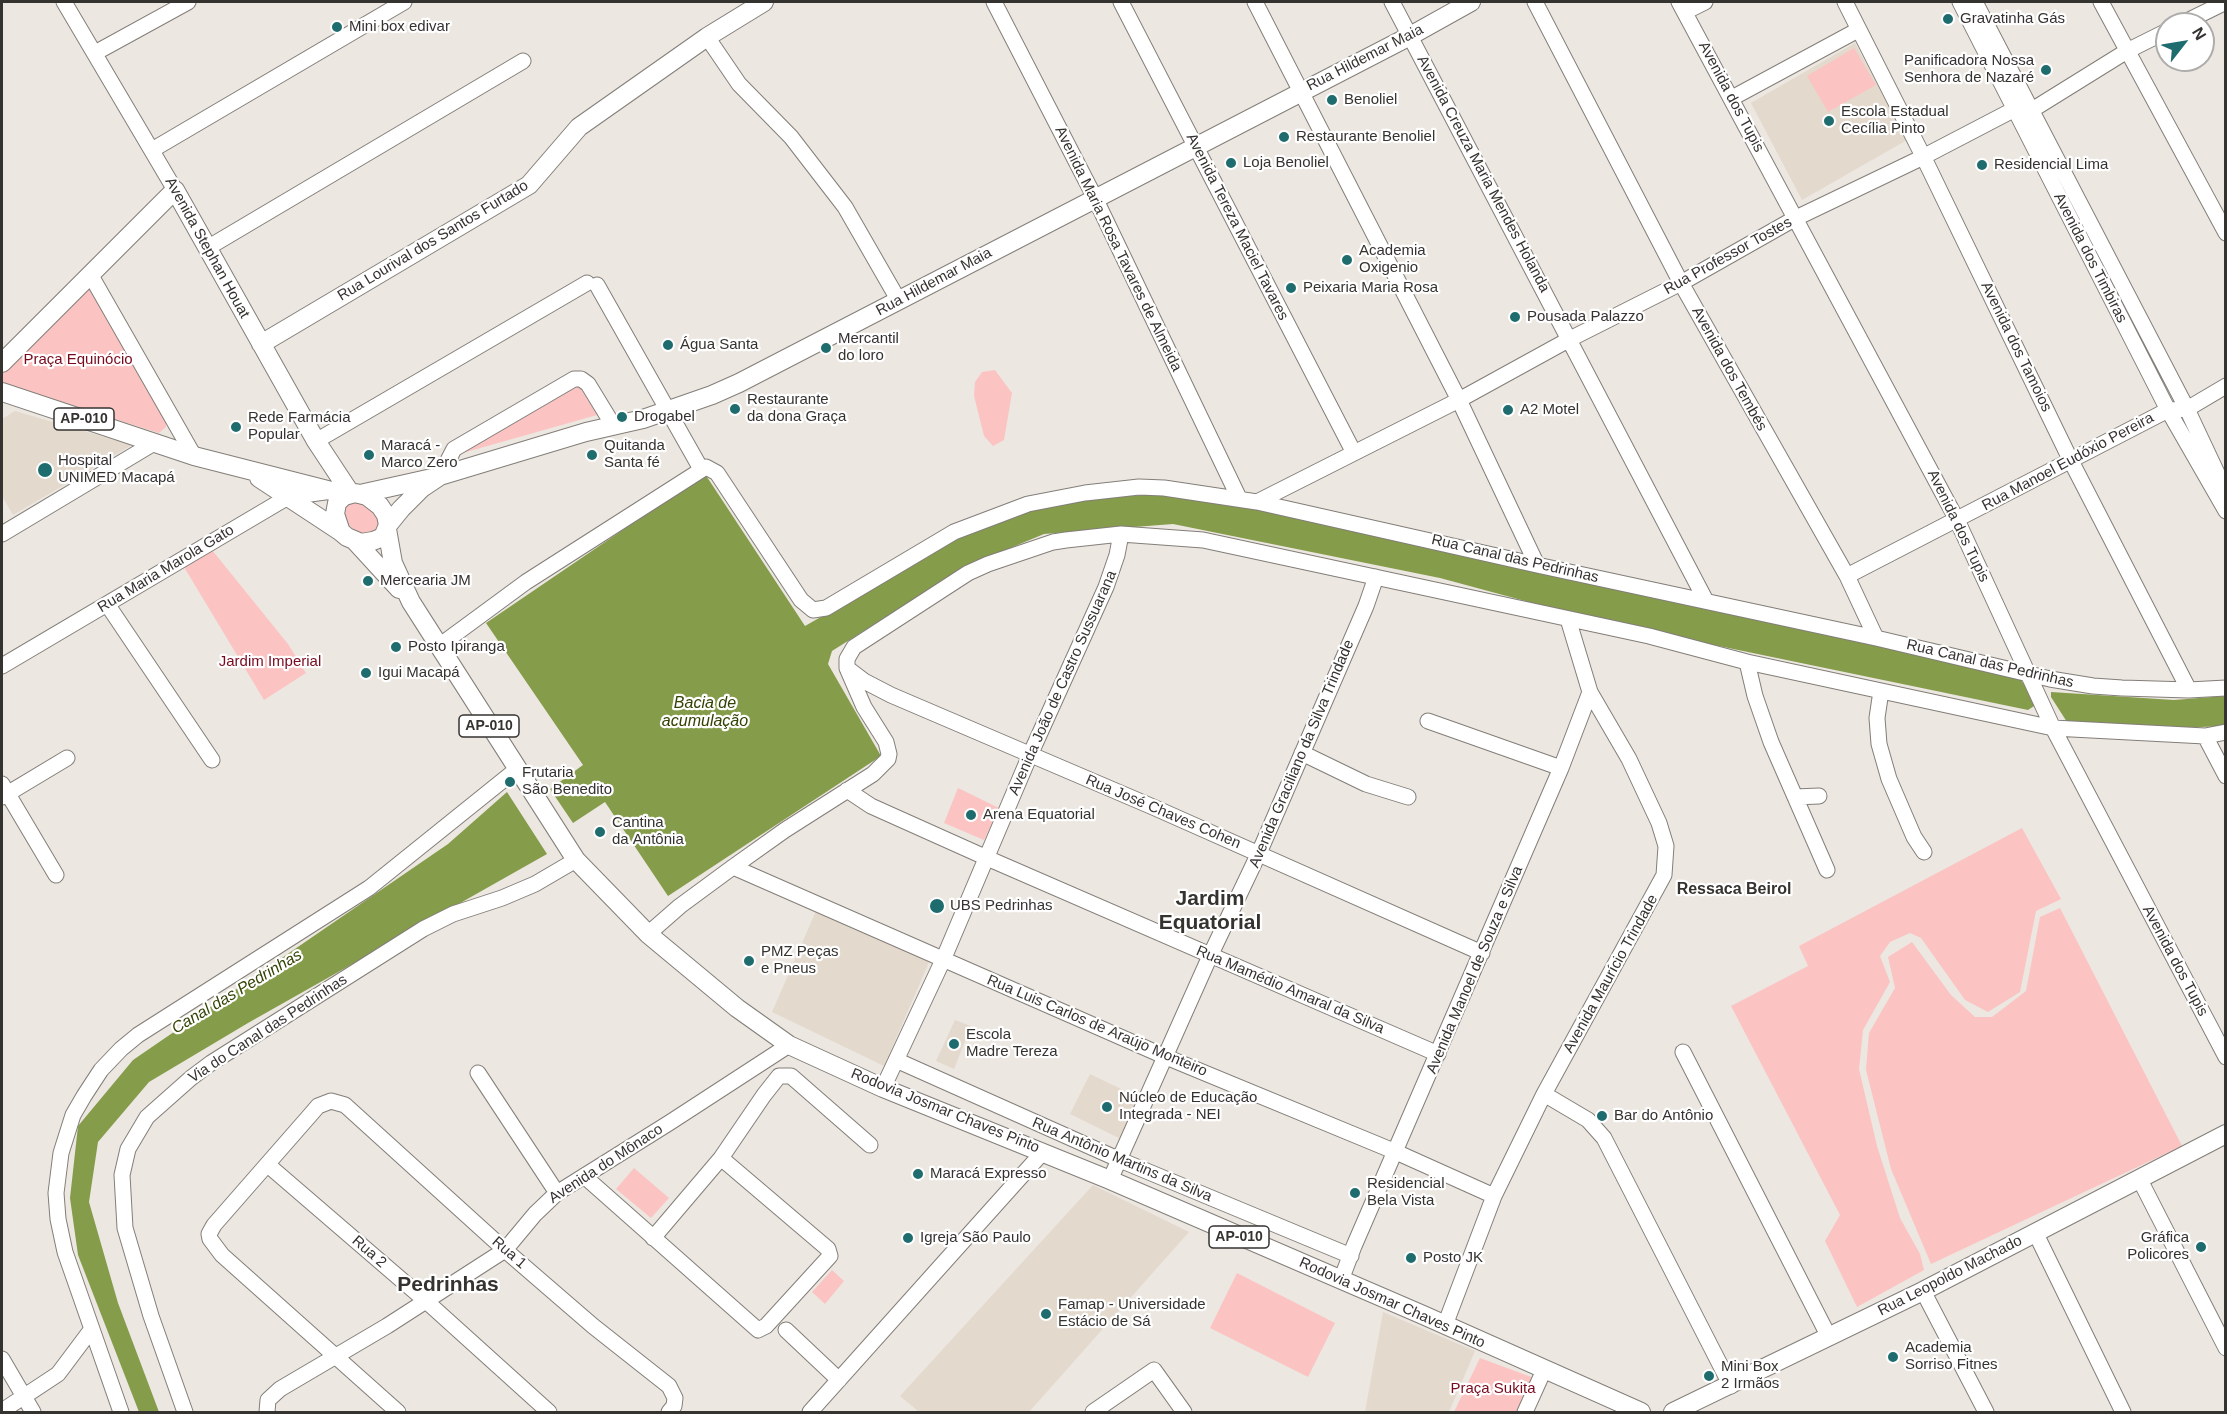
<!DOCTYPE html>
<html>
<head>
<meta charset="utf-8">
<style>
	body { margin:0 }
	#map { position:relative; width:2227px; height:1414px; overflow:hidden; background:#ece7e1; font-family:Arial,sans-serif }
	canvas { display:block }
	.frame { position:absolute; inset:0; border:3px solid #353330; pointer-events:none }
	.north { position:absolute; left:2155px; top:12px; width:60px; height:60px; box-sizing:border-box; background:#fff; border:2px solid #aeadac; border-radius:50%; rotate:59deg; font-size:16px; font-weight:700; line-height:24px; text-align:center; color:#353330 }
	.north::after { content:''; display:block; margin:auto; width:21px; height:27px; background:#1f6c6f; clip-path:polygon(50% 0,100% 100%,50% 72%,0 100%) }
</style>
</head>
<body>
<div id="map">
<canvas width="2227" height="1414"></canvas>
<div class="frame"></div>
<div class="north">N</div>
</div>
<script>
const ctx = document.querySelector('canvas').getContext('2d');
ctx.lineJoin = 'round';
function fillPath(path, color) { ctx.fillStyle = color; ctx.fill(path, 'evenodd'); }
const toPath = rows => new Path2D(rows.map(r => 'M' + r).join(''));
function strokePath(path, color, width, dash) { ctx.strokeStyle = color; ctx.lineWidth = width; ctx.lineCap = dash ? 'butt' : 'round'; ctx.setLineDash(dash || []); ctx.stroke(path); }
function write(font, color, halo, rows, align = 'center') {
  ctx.font = font + ' Arial,sans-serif'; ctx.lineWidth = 4.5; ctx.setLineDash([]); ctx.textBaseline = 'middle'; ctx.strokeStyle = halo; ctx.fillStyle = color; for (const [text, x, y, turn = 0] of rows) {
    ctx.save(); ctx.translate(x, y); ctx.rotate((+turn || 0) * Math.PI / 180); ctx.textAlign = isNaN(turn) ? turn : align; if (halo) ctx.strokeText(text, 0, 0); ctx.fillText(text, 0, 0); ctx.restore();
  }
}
fillPath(toPath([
	[1855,43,1907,140,1802,200,1751,103],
	[15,411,132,445,13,515,2,496,2,419],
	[816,911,930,960,884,1066,772,1012],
	[955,1020,971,1026,954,1069,936,1061],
	[1090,1074,1142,1099,1125,1141,1070,1114],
	[1093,1185,1189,1232,1029,1412,919,1412,900,1396],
	[1383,1312,1475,1351,1449,1412,1365,1412]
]), '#e4d9cd');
fillPath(toPath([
	[1854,48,1876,85,1828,112,1807,76],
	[88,288,92,290,166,423,166,427,159,433,2,384,2,371],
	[995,370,1012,393,1004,440,993,446,984,436,974,396,975,382,982,372],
	[578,384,597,415,452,456],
	[360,501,377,512,381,528,369,536,356,532,344,520,344,505],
	[212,550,288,644,306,673,264,700,184,567],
	[958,788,999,808,984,840,944,823],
	[2022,828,2061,899,2036,911,2020,992,1988,1012,1965,1000,1921,938,1910,933,1890,942,1880,956,1890,982,1863,1030,1859,1069,1877,1146,1900,1218,1920,1254,1924,1270,1857,1307,1825,1241,1840,1215,1731,1006,1808,966,1799,946],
	[2060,908,2182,1146,1931,1264,1891,1169,1866,1070,1869,1033,1895,988,1888,957,1912,942,1951,995,1975,1017,1992,1017,2026,991,2040,917],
	[634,1168,669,1198,651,1218,616,1189],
	[832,1270,844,1281,825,1304,812,1292],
	[1237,1273,1335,1323,1308,1377,1210,1328],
	[1480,1358,1534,1378,1520,1412,1454,1412]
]), '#fbc4c3');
fillPath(toPath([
	[705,474,805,626,986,523,1069,501,1155,494,1263,509,1887,645,2021,680,2037,704,2028,710,1603,622,1440,578,1173,524,1044,534,979,561,944,580,832,651,828,664,881,756,668,896,605,802,573,823,550,789,583,765,486,623],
	[2051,692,2174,700,2225,696,2225,726,2152,729,2067,722,2051,697],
	[507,792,547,854,248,1023,149,1082,98,1142,89,1202,118,1303,159,1412,139,1412,78,1255,70,1198,78,1126,133,1060,448,844]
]), '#859c4b');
const minor = toPath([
	[64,2,175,190],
	[994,2,1095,198,1239,498],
	[1121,2,1353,451],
	[1255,2,1459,400,1537,565],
	[1392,2,1706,601],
	[1535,2,1681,283,1847,576,1876,638],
	[1679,2,1957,520,2053,728,2226,1057],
	[1845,2,1923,156,2071,461,2189,690],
	[1960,2,2168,410,2226,511],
	[1975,2,2187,409,2226,492],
	[2101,2,2226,233],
	[1685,12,1705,2],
	[2181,24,2226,2],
	[707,37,739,84,791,137,845,207,899,301],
	[95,53,188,2],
	[1732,98,1858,30],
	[152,150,404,2],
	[209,247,523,61],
	[90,274,194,456],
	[597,285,701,469],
	[316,441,587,283],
	[440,476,454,449,574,379,581,379,588,384,613,425],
	[1257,502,1459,400,1570,339,1681,283,1794,219,1919,159,2013,110,2032,110,2127,51,2167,31],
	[2,534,154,443],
	[1847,576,2168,410,2187,409,2226,386],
	[107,604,212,760],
	[439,646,526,582,706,467,717,473,801,600,813,610,826,608,954,532,1028,504,1085,493,1139,487,1164,488,1257,502,1537,565,1876,638,2050,679,2093,686,2122,688,2189,690,2226,688],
	[1747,662,1755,696,1771,742,1827,870],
	[2,666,288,497,325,492],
	[847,668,864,681,891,695,1153,807,1482,953],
	[1881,691,1877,718,1879,744,1889,779,1914,837,1924,852],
	[1428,721,1561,768],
	[2205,736,2226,776],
	[1302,753,1366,784,1408,797],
	[2,784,56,875],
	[847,790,871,806,987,858,1438,1054],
	[2,797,67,758],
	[1795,797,1819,796],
	[733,867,1166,1057,1396,1152,1494,1196],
	[648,934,680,906,733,867,785,830,873,774,888,759,889,754,886,742,864,707,847,668,847,659,854,647,968,573,988,564,1053,542,1066,540,1121,534,1203,540,1649,636,1747,662,2053,728,2205,736,2226,732],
	[1683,1052,1829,1337],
	[896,1060,1120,1160,1351,1256],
	[478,1073,557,1193],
	[883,1088,943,960,1030,755,1106,587,1117,555,1121,534],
	[1544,1094,1588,1120,1604,1138,1731,1386],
	[268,1165,426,1301,549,1412],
	[584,1176,758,1330,766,1326,830,1256,828,1249,721,1158],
	[1110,1180,1210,956,1259,853,1366,606,1376,577],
	[2140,1180,2226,1348],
	[2035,1232,2123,1412],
	[653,1238,721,1158,764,1095,779,1076,791,1076,870,1145],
	[1341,1280,1354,1246,1561,768,1590,692],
	[1923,1291,1986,1412],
	[1445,1325,1494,1196,1544,1094,1664,875,1666,846,1659,823,1629,759,1590,692,1568,619],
	[786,1330,839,1380],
	[2,1359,33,1412],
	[2,1411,58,1374,91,1330],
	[121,1412,65,1252,58,1219,56,1193,61,1153,73,1115,84,1096,101,1070,121,1049,138,1035,369,888,517,769],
	[185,1412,151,1316,125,1228,122,1175,128,1149,147,1117,191,1078,211,1063,423,929,453,914,502,898,535,884,576,860],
	[267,1412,268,1400,280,1389,387,1326,505,1250,535,1214,557,1193,669,1123,789,1045],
	[398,1412,222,1255,210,1239,209,1234,214,1225,312,1113,318,1106,331,1101,345,1105,505,1250,593,1326,669,1386,675,1398,674,1406,669,1412],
	[810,1412,1043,1152],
	[1093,1412,1154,1370,1184,1412],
	[1525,1412,1544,1370]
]);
const major = toPath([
	[261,344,529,185,579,127,707,37,764,2],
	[2,363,175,190,316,441,351,494],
	[2,392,194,456,347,495],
	[259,478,341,532],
	[355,493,367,496,380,506,386,515,388,525,383,537,373,541,361,543,347,537,341,532,335,514,337,503,344,496,355,493],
	[360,494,432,478],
	[388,525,401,509,422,488,440,476,586,432,643,419,712,395,739,383,1410,36,1471,2],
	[387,529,393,563,411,602,576,860,648,934,737,1008,789,1045,883,1088,1110,1180,1423,1315,1641,1412],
	[354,540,399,589],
	[1673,1412,1923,1291,2226,1134]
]);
strokePath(minor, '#837e78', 17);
strokePath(major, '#837e78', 20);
strokePath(minor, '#fff', 15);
strokePath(major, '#fff', 18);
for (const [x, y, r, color] of [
	[1948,19,6,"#1f6c6f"],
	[337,27,6,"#1f6c6f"],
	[2046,70,6,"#1f6c6f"],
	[1332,100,6,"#1f6c6f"],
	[1829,121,6,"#1f6c6f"],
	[1284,137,6,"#1f6c6f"],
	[1231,163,6,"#1f6c6f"],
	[1982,165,6,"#1f6c6f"],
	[1347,260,6,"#1f6c6f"],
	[1291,288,6,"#1f6c6f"],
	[1515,317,6,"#1f6c6f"],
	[668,345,6,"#1f6c6f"],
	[826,348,6,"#1f6c6f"],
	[735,409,6,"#1f6c6f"],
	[1508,410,6,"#1f6c6f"],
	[622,417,6,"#1f6c6f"],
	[236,427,6,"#1f6c6f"],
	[369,455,6,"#1f6c6f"],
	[592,455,6,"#1f6c6f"],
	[45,470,8,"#1f6c6f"],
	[368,581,6,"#1f6c6f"],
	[396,647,6,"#1f6c6f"],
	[366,673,6,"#1f6c6f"],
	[510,782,6,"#1f6c6f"],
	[971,815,6,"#1f6c6f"],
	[600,832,6,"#1f6c6f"],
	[937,906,8,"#1f6c6f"],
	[749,961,6,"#1f6c6f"],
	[954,1044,6,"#1f6c6f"],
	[1107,1107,6,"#1f6c6f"],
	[1602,1116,6,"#1f6c6f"],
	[918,1174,6,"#1f6c6f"],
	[1355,1193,6,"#1f6c6f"],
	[908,1238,6,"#1f6c6f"],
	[2201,1247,6,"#1f6c6f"],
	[1411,1258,6,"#1f6c6f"],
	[1046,1314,6,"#1f6c6f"],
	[1893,1357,6,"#1f6c6f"],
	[1709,1376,6,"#1f6c6f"]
]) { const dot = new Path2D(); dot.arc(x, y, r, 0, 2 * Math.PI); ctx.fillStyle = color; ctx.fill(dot); strokePath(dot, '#fff', 2); }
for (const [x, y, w] of [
	[84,419,60],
	[489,726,60],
	[1239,1237,60]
]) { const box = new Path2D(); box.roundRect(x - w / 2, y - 11, w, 22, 4.5); ctx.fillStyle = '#fff'; ctx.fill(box); strokePath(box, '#353330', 1.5); }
write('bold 14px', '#353330', null, [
	["AP-010",84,419],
	["AP-010",489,726],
	["AP-010",1239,1237]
]);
write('15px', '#353330', '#fff', [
	["Gravatinha Gás",1960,19],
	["Mini box edivar",349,27],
	["Panificadora Nossa",2034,61,"right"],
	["Senhora de Nazaré",2034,78,"right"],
	["Benoliel",1344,100],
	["Escola Estadual",1841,112],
	["Cecília Pinto",1841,129],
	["Restaurante Benoliel",1296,137],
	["Loja Benoliel",1243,163],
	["Residencial Lima",1994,165],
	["Academia",1359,251],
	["Oxigenio",1359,268],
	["Peixaria Maria Rosa",1303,288],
	["Pousada Palazzo",1527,317],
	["Mercantil",838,339],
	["do loro",838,356],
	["Água Santa",680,345],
	["Restaurante",747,400],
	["da dona Graça",747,417],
	["A2 Motel",1520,410],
	["Drogabel",634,417],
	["Rede Farmácia",248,418],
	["Popular",248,435],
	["Maracá -",381,446],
	["Marco Zero",381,463],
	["Quitanda",604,446],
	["Santa fé",604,463],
	["Hospital",58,461],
	["UNIMED Macapá",58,478],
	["Mercearia JM",380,581],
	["Posto Ipiranga",408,647],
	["Igui Macapá",378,673],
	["Frutaria",522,773],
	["São Benedito",522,790],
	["Arena Equatorial",983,815],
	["Cantina",612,823],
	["da Antônia",612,840],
	["UBS Pedrinhas",950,906],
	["PMZ Peças",761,952],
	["e Pneus",761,969],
	["Escola",966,1035],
	["Madre Tereza",966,1052],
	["Núcleo de Educação",1119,1098],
	["Integrada - NEI",1119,1115],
	["Bar do Antônio",1614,1116],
	["Maracá Expresso",930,1174],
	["Residencial",1367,1184],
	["Bela Vista",1367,1201],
	["Igreja São Paulo",920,1238],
	["Gráfica",2189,1238,"right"],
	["Policores",2189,1255,"right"],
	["Posto JK",1423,1258],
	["Famap - Universidade",1058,1305],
	["Estácio de Sá",1058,1322],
	["Academia",1905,1348],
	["Sorriso Fitnes",1905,1365],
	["Mini Box",1721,1367],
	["2 Irmãos",1721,1384]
], 'left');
write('15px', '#353330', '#fff', [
	["Rua Hildemar Maia",1365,58,-27],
	["Avenida dos Tupis",1731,97,62],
	["Avenida Creuza Maria Mendes Holanda",1483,174,62],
	["Avenida Tereza Maciel Tavares",1237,227,63],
	["Rua Lourival dos Santos Furtado",433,241,-31],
	["Avenida Stephan Houat",207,248,61],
	["Avenida Maria Rosa Tavares de Almeida",1118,249,64],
	["Rua Professor Tostes",1728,256,-29],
	["Avenida dos Timbiras",2090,258,63],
	["Rua Hildemar Maia",934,282,-28],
	["Avenida dos Tamoios",2016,347,64],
	["Avenida dos Tembés",1729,369,61],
	["Rua Manoel Eudóxio Pereira",2068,462,-28],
	["Avenida dos Tupis",1958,526,64],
	["Rua Canal das Pedrinhas",1515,559,13],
	["Rua Maria Marola Gato",166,569,-31],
	["Rua Canal das Pedrinhas",1990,664,13],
	["Avenida João de Castro Sussuarana",1063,683,-66],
	["Avenida Graciliano da Silva Trindade",1302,754,-67],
	["Rua José Chaves Cohen",1163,812,23],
	["Avenida dos Tupis",2175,961,62],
	["Avenida Manoel de Souza e Silva",1475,970,-67],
	["Avenida Maurício Trindade",1611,974,-61],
	["Rua Mamédio Amaral da Silva",1290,990,23],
	["Rua Luis Carlos de Araújo Monteiro",1097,1026,23],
	["Via do Canal das Pedrinhas",268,1029,-33],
	["Rodovia Josmar Chaves Pinto",945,1111,22],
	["Rua Antônio Martins da Silva",1122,1160,23],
	["Avenida do Mônaco",606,1164,-33],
	["Rua 2",369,1252,41],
	["Rua 1",509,1253,41],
	["Rua Leopoldo Machado",1950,1276,-27],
	["Rodovia Josmar Chaves Pinto",1392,1303,24]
]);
write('15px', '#790a1e', '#fff', [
	["Praça Equinócio",78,360],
	["Jardim Imperial",270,662],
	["Praça Sukita",1493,1389]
]);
write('italic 16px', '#334202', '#fff', [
	["Bacia de",705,704],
	["acumulação",705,722],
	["Canal das Pedrinhas",237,992,-31]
]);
write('bold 16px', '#353330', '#fff', [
	["Ressaca Beirol",1734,890]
]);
write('bold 21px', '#353330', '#fff', [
	["Jardim",1210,899],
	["Equatorial",1210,923],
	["Pedrinhas",448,1285]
]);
</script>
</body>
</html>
